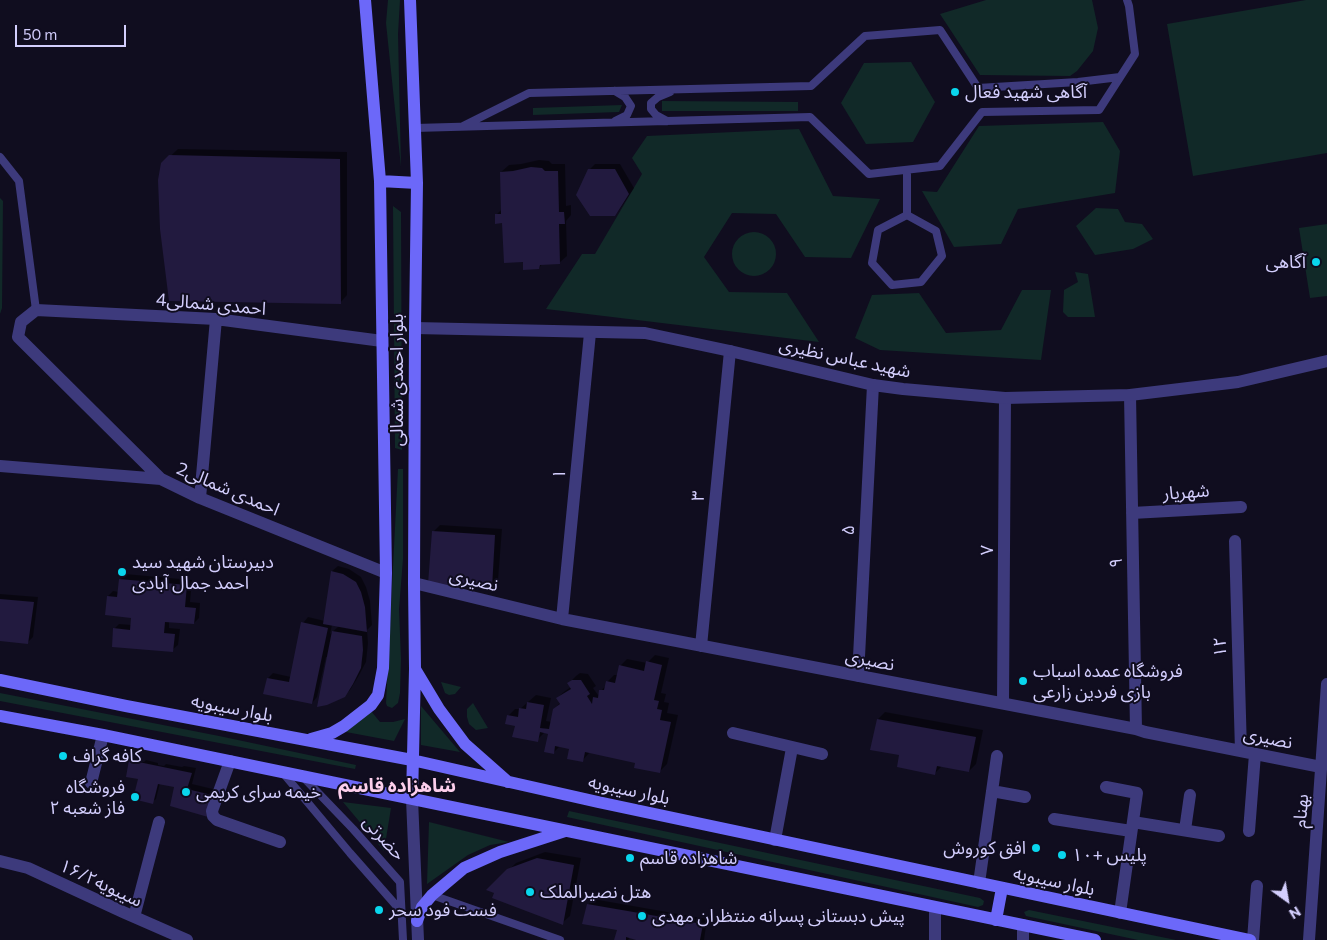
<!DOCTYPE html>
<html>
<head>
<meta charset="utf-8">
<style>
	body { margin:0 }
	#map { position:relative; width:1327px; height:940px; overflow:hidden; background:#100d1f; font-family:Commissioner,sans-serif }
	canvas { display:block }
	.north { position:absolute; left:1262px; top:875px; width:50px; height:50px; -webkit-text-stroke:4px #100d1f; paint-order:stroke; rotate:148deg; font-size:14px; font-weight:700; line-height:20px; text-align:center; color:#d3cefd }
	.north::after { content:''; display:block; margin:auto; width:18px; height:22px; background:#d3cefd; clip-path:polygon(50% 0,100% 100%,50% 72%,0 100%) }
	.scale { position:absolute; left:15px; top:25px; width:111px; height:22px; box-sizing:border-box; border:2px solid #d3cefd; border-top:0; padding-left:6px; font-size:15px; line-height:18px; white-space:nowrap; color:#d3cefd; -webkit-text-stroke:4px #100d1f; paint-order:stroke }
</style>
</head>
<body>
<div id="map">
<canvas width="1327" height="940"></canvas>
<div class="north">N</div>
<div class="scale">50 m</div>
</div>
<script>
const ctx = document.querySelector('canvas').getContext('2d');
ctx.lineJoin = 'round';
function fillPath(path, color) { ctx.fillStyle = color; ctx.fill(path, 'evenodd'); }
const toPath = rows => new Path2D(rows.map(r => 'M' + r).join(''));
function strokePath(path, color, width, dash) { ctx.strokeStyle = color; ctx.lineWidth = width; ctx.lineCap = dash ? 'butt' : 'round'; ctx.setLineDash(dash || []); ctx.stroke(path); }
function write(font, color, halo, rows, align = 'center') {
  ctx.font = font + ' Commissioner,"Noto Sans Arabic",sans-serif'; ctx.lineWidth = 4; ctx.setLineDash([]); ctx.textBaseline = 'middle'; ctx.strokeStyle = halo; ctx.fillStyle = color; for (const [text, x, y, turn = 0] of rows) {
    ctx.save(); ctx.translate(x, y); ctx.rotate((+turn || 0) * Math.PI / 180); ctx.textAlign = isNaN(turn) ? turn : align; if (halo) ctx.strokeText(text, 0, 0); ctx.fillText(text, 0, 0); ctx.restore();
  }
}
fillPath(toPath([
	[388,0,400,0,398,34,401,167,386,23],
	[986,0,1092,0,1098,28,1093,51,1077,71,1070,76,980,75,940,14],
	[1306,0,1327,0,1327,153,1193,176,1167,24],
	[911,62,935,102,913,142,866,144,841,103,864,63],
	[662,101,798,102,798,111,662,111],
	[622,105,619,112,533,115,533,108],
	[1103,122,1120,151,1115,193,1018,209,1001,244,954,247,922,191,937,192,979,126],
	[799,129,833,196,880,199,851,258,805,257,776,214,732,213,704,257,729,292,787,293,819,342,546,309,582,254,595,254,642,174,632,158,647,136],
	[0,198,3,201,2,308,0,314],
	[393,206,401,212,402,450,395,448],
	[1096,208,1118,209,1125,222,1142,224,1153,239,1133,249,1095,255,1076,226],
	[1327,224,1327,296,1310,298,1299,228],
	'732 254a22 22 0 1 1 44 0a22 22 0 1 1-44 0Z',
	[1075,272,1088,274,1095,317,1068,317,1063,312,1064,290,1078,282],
	[1022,290,1051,290,1041,360,880,350,855,338,872,295,919,293,946,333,1001,330],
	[398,469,403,469,403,559,399,609,401,659,400,693,398,703,392,708,387,706,386,703],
	[441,682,461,687,455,694,449,695,445,693],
	[0,693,219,736,356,765,355,769,0,701],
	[473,703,488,728,476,730,469,724,467,717,467,709],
	[421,706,460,752,421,745],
	[371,711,380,722,393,722,405,719,394,741,346,732],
	[343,802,391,808,384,851],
	[569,811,980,898,984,901,983,905,978,907,567,817],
	[429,822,509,842,490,845,468,855,427,884],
	[1029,910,1176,940,1138,940,1026,916,1024,912]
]), '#112928');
fillPath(toPath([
	[178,149,347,152,347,295,340,303,162,164],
	[539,160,549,161,552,164,565,164,566,206,571,205,571,215,566,221,567,256,559,263,543,263,539,268,524,261,504,222,496,215,502,209,501,172,509,165,521,164],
	[595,164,620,164,634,188,620,209,615,215,589,170],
	[440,525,502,529,498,580,491,587,433,532],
	[338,566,349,569,361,577,366,587,370,601,372,625,367,630,368,643,366,662,358,677,350,690,344,696,328,657,326,657,317,697,312,703,268,678,273,673,291,677,303,623,308,617,325,621,332,571],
	[332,625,339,626,330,634],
	[125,574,192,580,190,602,200,603,199,618,194,623,169,621,169,628,180,629,178,645,172,650,114,629,119,624,132,625,133,617,108,596,113,591,119,592,120,580],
	[0,594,38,597,33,637,27,643,0,639],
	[655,655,669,658,661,693,666,694,664,702,669,703,667,713,678,715,667,764,660,771,636,762,590,752,582,761,571,748,560,746,553,753,549,733,545,732,537,740,516,725,508,716,515,709,520,709,536,695,551,698,546,721,552,722,554,709,560,703,557,698,565,691,571,687,569,683,576,676,580,673,588,674,596,686,593,688,598,695,606,685,607,682,614,675,618,675,620,666,627,659,647,663],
	[885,712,983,730,976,764,969,771,942,766,935,773,900,754,878,719],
	[132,759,144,762,146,760,158,763,158,765,164,766,166,764,182,767,184,766,196,768,192,784,217,790,213,810,176,783,160,783,156,799,152,802,130,761],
	[545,852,581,858,570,916,562,923,488,890,516,863],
	[593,899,707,919,704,940,638,940,630,937,628,940,615,940,618,929,588,905]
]), '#0007');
fillPath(toPath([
	[169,155,340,159,341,304,169,301,160,229,158,180,161,163],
	[531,167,542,168,545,171,558,171,559,212,564,212,565,224,559,224,560,264,540,265,539,269,523,270,523,262,504,263,502,223,495,224,495,214,501,214,500,172,513,171],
	[588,169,615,169,629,194,615,216,590,216,576,195],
	[432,531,495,535,492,588,428,584],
	[331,571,343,574,356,582,361,592,365,607,367,632,323,624],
	[119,579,187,585,185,607,196,608,194,624,165,622,164,633,175,634,173,652,112,647,113,628,130,630,131,618,105,615,107,596,117,597],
	[0,599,34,602,28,644,0,641],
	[301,622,328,628,312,704,263,694,267,678,289,682],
	[332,631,362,636,363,650,361,668,353,684,345,697,327,705,317,707],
	[646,661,662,665,654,700,659,701,657,709,662,710,660,720,671,722,660,773,634,768,635,763,585,752,583,762,567,759,569,749,555,746,554,754,544,752,548,734,540,732,538,742,512,737,515,726,505,724,507,715,518,717,519,708,526,709,527,702,544,705,540,728,549,729,553,709,560,704,556,698,571,689,567,683,572,680,581,680,590,694,587,696,592,704,593,697,598,698,599,690,604,690,606,681,615,683,619,665,644,671],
	[877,719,976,737,969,772,937,766,935,775,897,767,899,755,870,750],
	[129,760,192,773,187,789,212,795,208,817,170,806,174,787,158,784,153,804,133,799,138,779,126,777],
	[537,858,574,865,563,925,492,898,494,893,486,890,507,869],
	[587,904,703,924,700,940,636,940,626,937,626,940,614,940,617,930,582,924]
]), '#221a3f');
strokePath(toPath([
	[615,91,625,97,631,106,627,115,615,121],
	[667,121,656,115,651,109,651,103,658,97,670,92],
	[463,126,529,93,811,86,865,36,940,30,978,88,1078,82,1120,77],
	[415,128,810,117,869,174,940,166,982,112,1099,110,1135,54,1129,6,1127,0],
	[0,157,19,181,36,310],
	[907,170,907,215,878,230,872,263,892,285,921,282,942,256,936,231,907,215],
	[283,773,350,853,401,911],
	[303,777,353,829,400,882,403,940],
	[432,895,560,940]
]), '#3d3a7c', 8);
strokePath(toPath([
	[382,341,216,319,36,310,21,322,18,337,161,479,200,498,386,573],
	[1130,395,1136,729],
	[0,466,161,479],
	[200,498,216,319],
	[1132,513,1241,507],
	[1235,541,1241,751],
	[414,583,562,619,1136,729,1145,732,1321,767],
	[562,619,590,333],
	[701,646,730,351],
	[858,676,873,385],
	[1003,703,1005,398],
	[733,733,822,754],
	[230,761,212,811,213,816,217,820,280,842],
	[91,783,103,735],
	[1106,787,1137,793,1120,913],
	[992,791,1025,797],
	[1054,819,1131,831],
	[1133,822,1219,836],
	[1185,830,1190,795],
	[1249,831,1255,754],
	[775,840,792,748],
	[0,861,28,868,123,912,187,940],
	[979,883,997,756],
	[134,917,159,822],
	[935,940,935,908],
	[1023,940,1023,925],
	[1253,940,1257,886],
	[1309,940,1327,684]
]), '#3d3a7c', 12);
strokePath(toPath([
	[415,328,645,333,730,351,873,385,903,389,1005,398,1130,395,1238,382,1327,361],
	[412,799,418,940]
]), '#3d3a7c', 12);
strokePath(toPath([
	[410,0,417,183,415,328,414,583,415,669,412,799],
	[380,181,417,183],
	[415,669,439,709,465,744,508,782],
	[0,680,126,706,412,760,598,802,1250,940],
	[0,716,103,735,1095,940],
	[311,739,332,733,344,726,371,705,378,695,383,668,386,573,380,181,365,0],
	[996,920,1002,888],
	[417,921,422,907,432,895,464,868,500,852,565,831]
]), '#6c68f9', 12);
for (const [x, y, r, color] of [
	[955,92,5,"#09d6ed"],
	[1316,262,5,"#09d6ed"],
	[122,572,5,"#09d6ed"],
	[1023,681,5,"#09d6ed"],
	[63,756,5,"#09d6ed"],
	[186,792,5,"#09d6ed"],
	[135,797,5,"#09d6ed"],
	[1036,848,5,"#09d6ed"],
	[1062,855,5,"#09d6ed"],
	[630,858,5,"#09d6ed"],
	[530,892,5,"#09d6ed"],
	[379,910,5,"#09d6ed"],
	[642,916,5,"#09d6ed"]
]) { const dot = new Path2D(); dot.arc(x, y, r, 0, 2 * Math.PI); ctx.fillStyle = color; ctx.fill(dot); strokePath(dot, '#100d1f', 2); }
write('18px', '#d3cefd', '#100d1f', [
	["آگاهی شهید فعال",965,92],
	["آگاهی",1306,262,"right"],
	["دبیرستان شهید سید",132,562],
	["احمد جمال آبادی",132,583],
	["فروشگاه عمده اسباب",1033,671],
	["بازی فردین زارعی",1033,692],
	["کافه گراف",73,756],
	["فروشگاه",125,787,"right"],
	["فاز شعبه ۲",125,808,"right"],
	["خیمه سرای کریمی",196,792],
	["افق کوروش",1026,848,"right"],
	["پلیس +۱۰",1072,855],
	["شاهزاده قاسم",640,858],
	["هتل نصیرالملک",540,892],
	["فست فود سحر",389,910],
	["پیش دبستانی پسرانه منتظران مهدی",652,916]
], 'left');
write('18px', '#d3cefd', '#100d1f', [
	["4احمدی شمالی",211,304,5],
	["شهید عباس نظیری",845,358,12],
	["بلوار احمدی شمالی",397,380,-90],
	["۱",559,474,-84],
	["2احمدی شمالی",228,489,23],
	["شهریار",1186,492,-4],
	["۳",698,496,-84],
	["۵",848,530,-87],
	["۷",987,550,-90],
	["۹",1116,563,-91],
	["نصیری",474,580,13],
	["۱۲",1220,647,-92],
	["نصیری",870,660,11],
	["بلوار سیبویه",232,708,11],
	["نصیری",1268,738,11],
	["بلوار سیبویه",629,790,12],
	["بهنام",1301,811,-86],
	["حضرتی",384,838,48],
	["بلوار سیبویه",1054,881,12],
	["سیبویه۱۶/۲",101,883,25]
]);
write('bold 19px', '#fdcfec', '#100d1f', [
	["شاهزاده قاسم",397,786]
]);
</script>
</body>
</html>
